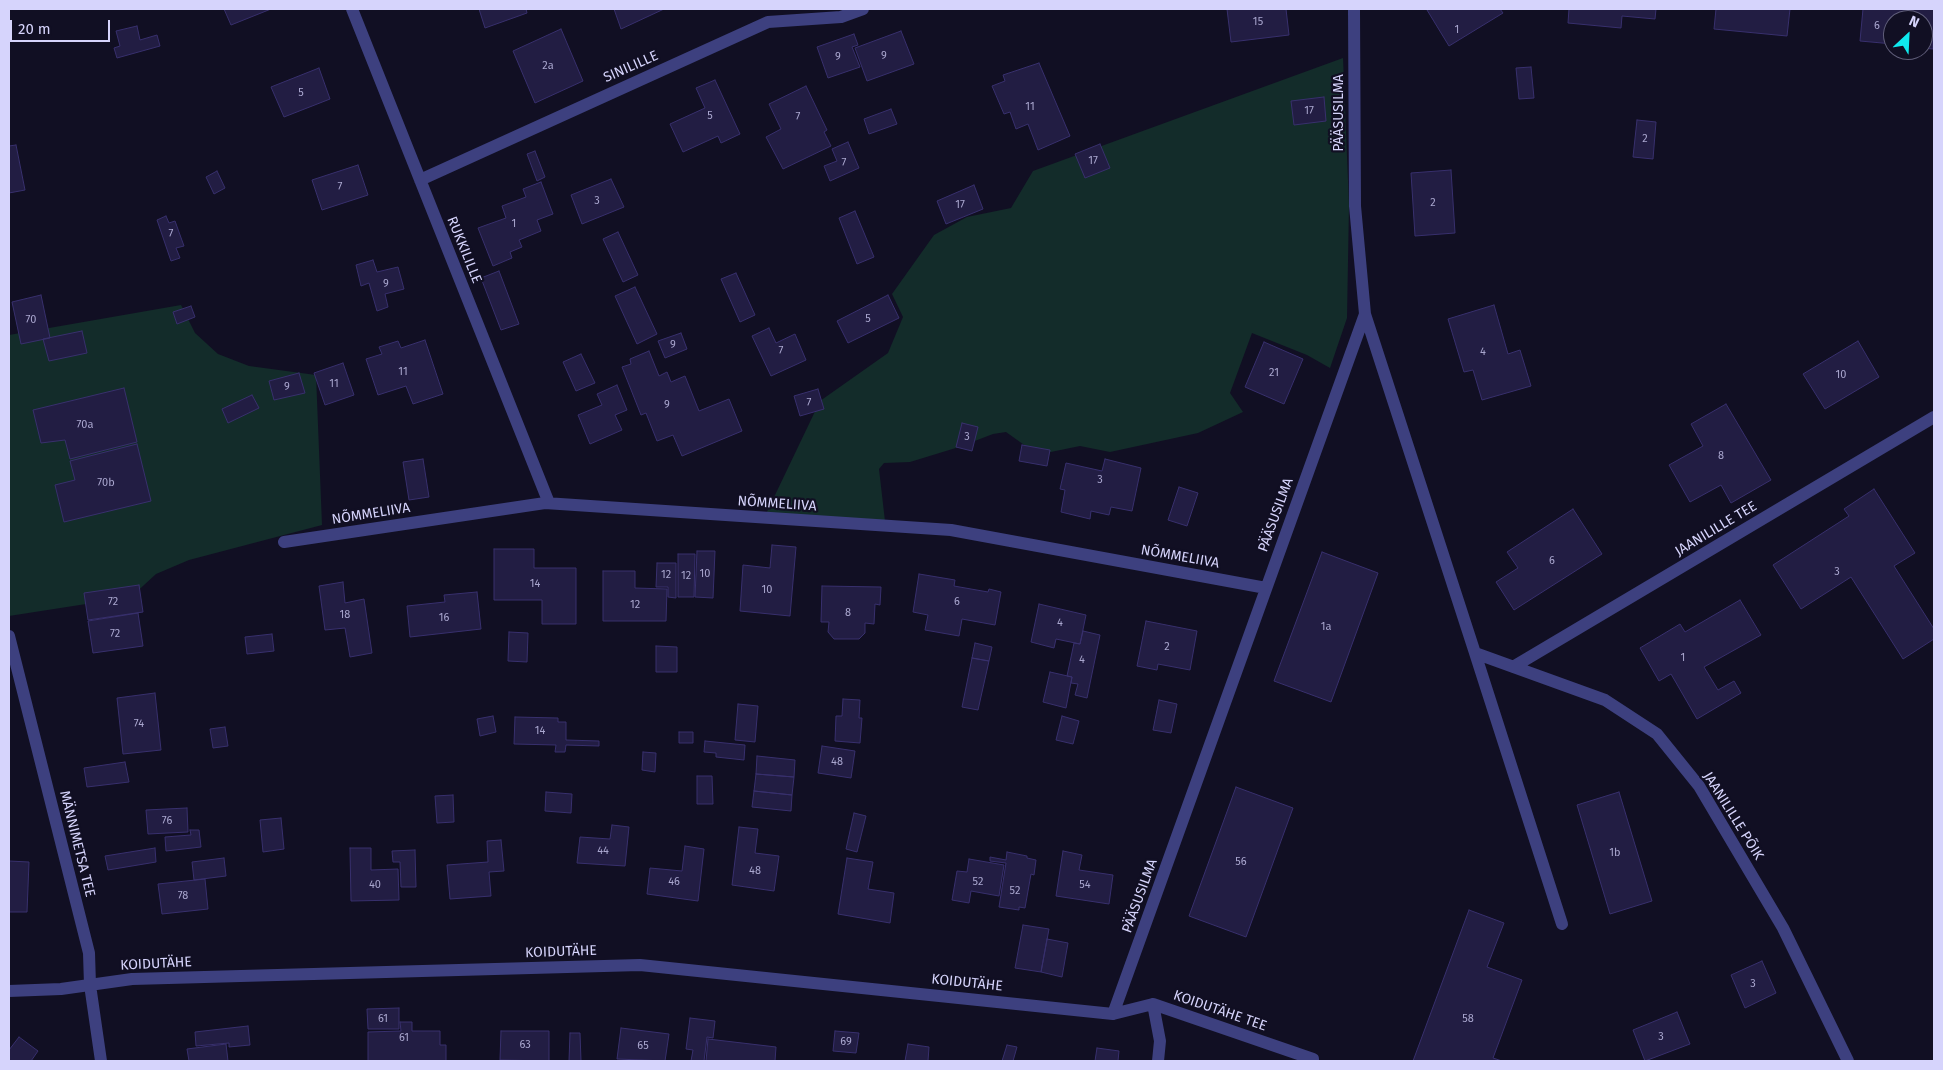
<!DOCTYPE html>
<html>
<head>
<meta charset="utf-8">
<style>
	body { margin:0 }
	#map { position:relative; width:1943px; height:1070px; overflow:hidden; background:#110f23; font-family:"Fira Sans",sans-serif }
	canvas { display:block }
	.frame { position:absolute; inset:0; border:10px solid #d6d4fc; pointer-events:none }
	.north { position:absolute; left:1883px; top:10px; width:50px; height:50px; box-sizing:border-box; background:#110f23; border:1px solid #605e7a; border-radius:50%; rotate:25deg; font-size:14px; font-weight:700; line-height:20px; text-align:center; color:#d6d4fc }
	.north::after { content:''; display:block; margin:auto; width:18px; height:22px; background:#0fe8ee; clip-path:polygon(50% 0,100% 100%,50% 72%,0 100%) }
	.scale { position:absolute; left:10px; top:20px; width:100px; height:22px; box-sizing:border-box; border:2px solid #d6d4fc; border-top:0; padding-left:6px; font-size:15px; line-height:18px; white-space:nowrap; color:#d6d4fc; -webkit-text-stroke:4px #110f23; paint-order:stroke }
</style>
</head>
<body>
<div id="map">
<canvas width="1943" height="1070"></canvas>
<div class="frame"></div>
<div class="north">N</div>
<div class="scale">20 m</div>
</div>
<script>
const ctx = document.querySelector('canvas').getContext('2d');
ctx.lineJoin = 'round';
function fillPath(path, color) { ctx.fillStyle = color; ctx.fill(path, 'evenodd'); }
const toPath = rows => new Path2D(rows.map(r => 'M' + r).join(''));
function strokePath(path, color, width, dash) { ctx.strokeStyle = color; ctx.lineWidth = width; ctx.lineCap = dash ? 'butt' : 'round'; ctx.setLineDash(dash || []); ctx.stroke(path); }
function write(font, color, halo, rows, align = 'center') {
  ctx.font = font + ' "Fira Sans",sans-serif'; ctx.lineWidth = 4.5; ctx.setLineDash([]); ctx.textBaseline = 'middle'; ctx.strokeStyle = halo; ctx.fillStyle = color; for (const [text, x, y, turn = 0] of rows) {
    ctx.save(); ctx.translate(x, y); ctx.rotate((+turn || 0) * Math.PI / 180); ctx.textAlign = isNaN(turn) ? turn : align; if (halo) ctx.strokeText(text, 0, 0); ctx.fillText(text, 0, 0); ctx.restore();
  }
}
fillPath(toPath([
	[1343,58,1349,205,1347,318,1330,368,1307,355,1252,333,1230,393,1243,412,1198,433,1110,452,1080,446,1041,454,1027,447,1006,432,993,434,959,447,910,462,884,463,879,469,886,530,765,516,820,401,888,353,903,317,892,294,934,235,967,217,1011,208,1033,171],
	[181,305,195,333,218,354,249,366,316,375,322,525,189,560,156,574,131,597,9,616,9,335]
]), '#132c2a');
const building = toPath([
	[224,9,271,9,231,25,224,9],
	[479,9,526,9,527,13,485,28,479,9],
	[614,9,664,9,621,29,614,9],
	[1227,9,1286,9,1289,35,1231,42,1227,9],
	[1430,9,1500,9,1503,13,1449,46,1427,10,1430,9],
	[1569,9,1656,9,1655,19,1622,16,1621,28,1568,23,1569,9],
	[1716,9,1790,9,1787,36,1714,29,1716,9],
	[1863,9,1934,9,1933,49,1923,48,1923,20,1893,20,1893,44,1860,41,1863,9],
	[137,26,140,40,157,35,160,46,117,58,114,48,120,46,116,31,137,26],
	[561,29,583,81,535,103,513,51,561,29],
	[901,31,914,64,867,81,855,48,901,31],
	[854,34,858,45,852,47,860,67,828,78,817,47,854,34],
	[1039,63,1070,136,1038,150,1028,124,1016,129,1010,112,1004,114,992,86,1005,81,1003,75,1039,63],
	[1531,67,1534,98,1519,99,1516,68,1531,67],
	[319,68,330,99,284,117,271,87,319,68],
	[715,80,740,134,721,143,718,136,683,152,670,124,705,108,696,88,715,80],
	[806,86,827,130,824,132,831,146,783,169,766,137,781,129,769,104,806,86],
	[1324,97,1326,121,1294,125,1291,101,1324,97],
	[891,109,897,124,869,134,864,119,891,109],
	[1637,120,1656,122,1653,159,1633,157,1637,120],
	[848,142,859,168,830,181,824,166,837,161,832,149,848,142],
	[1100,144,1110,168,1085,178,1075,154,1100,144],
	[16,145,25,190,9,193,9,146,16,145],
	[535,151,545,177,537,181,527,154,535,151],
	[358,165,368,195,322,210,312,180,358,165],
	[1451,170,1455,233,1415,236,1411,173,1451,170],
	[217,171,225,188,214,194,206,177,217,171],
	[611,179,624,207,582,224,571,195,611,179],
	[541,182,553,214,537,220,541,231,519,240,522,247,510,252,512,258,493,266,478,228,506,218,502,206,526,197,523,189,541,182],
	[974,185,983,209,946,224,937,201,974,185],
	[855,211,874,257,857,264,839,218,855,211],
	[166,216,169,223,175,221,184,246,176,248,180,258,171,261,157,220,166,216],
	[618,232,638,275,623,282,603,239,618,232],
	[373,260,377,272,398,267,404,289,385,294,388,307,377,311,369,283,361,286,356,265,373,260],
	[499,271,519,324,501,330,481,278,499,271],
	[736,273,755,315,740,322,721,279,736,273],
	[635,287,657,334,637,344,615,296,635,287],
	[41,295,50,338,21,344,12,302,41,295],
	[888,295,899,318,848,343,837,321,888,295],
	[1494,305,1508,354,1520,350,1531,386,1482,400,1473,370,1464,372,1448,319,1494,305],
	[191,306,195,317,177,324,173,312,191,306],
	[769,328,776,343,795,334,806,360,771,376,752,336,769,328],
	[82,331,87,353,49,361,43,339,82,331],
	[681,333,687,349,665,358,658,341,681,333],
	[425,340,443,394,413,404,406,386,378,395,366,359,382,354,379,347,398,341,401,348,425,340],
	[1858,341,1879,377,1825,409,1803,374,1858,341],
	[1264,342,1303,359,1284,404,1245,387,1264,342],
	[649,351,659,376,667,372,671,382,685,376,699,411,729,399,742,431,682,456,673,435,657,441,646,413,641,415,622,367,631,364,630,359,649,351],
	[581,354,595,383,576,391,563,362,581,354],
	[343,363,354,395,325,405,314,373,343,363],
	[299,373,305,393,274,400,269,381,299,373],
	[617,385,627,410,615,415,622,430,590,444,578,415,602,405,597,394,617,385],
	[124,388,137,442,70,459,65,440,41,443,33,410,124,388],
	[818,389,824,409,800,416,794,396,818,389],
	[252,395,259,408,228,423,222,409,252,395],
	[1726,404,1771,480,1731,503,1721,485,1690,502,1669,465,1703,446,1691,424,1726,404],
	[962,423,978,427,972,451,956,447,962,423],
	[137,444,151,501,64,522,55,485,75,480,70,461,137,444],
	[1022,445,1050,450,1047,466,1019,461,1022,445],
	[423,459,429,497,409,500,403,462,423,459],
	[1105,459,1141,468,1132,511,1111,507,1109,515,1091,511,1090,519,1061,512,1065,490,1060,489,1066,463,1102,471,1105,459],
	[1179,487,1198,493,1187,526,1168,520,1179,487],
	[1874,489,1915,553,1894,566,1934,629,1934,639,1903,659,1851,577,1801,609,1773,565,1849,516,1844,509,1874,489],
	[1573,509,1602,554,1514,610,1496,582,1518,568,1507,552,1573,509],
	[772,545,796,547,790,616,740,611,743,565,770,568,772,545],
	[494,549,534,549,534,568,576,568,576,624,542,624,542,600,494,600,494,549],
	[697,551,715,551,713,598,695,597,697,551],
	[1322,552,1378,573,1331,702,1274,681,1322,552],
	[678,554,695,554,694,597,678,597,678,554],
	[657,563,676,563,676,598,668,597,668,587,656,587,657,563],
	[603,571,635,571,635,588,667,589,666,621,603,621,603,571],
	[919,574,955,580,954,586,988,592,989,589,1001,592,995,625,962,619,959,636,925,630,928,615,913,612,919,574],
	[343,582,345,603,364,599,372,653,350,657,345,628,325,630,319,586,343,582],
	[139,585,143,612,88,620,84,593,139,585],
	[822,586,881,587,880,605,875,604,874,624,865,623,865,633,859,639,834,639,828,632,829,622,821,622,822,586],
	[477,592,481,629,410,637,407,606,445,602,444,595,477,592],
	[1740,600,1761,635,1704,667,1718,690,1734,681,1741,693,1697,719,1671,674,1659,681,1640,648,1680,624,1685,632,1740,600],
	[1039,604,1086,615,1080,644,1056,639,1054,648,1031,642,1039,604],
	[138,613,143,646,93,653,88,621,138,613],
	[1146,621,1197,631,1190,670,1158,664,1157,670,1137,666,1146,621],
	[1083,631,1100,635,1087,698,1075,695,1078,684,1071,683,1072,677,1067,676,1074,643,1080,644,1083,631],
	[509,632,528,633,527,662,508,661,509,632],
	[272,634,274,651,247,654,245,637,272,634],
	[975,643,992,647,989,661,972,658,975,643],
	[656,646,677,647,677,672,656,672,656,646],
	[972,658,989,661,978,710,962,707,972,658],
	[1050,672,1072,677,1066,708,1043,702,1050,672],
	[155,693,161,750,123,754,117,698,155,693],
	[843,699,860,700,859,718,862,718,860,743,835,741,836,716,842,716,843,699],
	[1159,700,1177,704,1171,733,1153,730,1159,700],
	[738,704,758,706,755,742,735,740,738,704],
	[493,716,496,732,480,736,477,719,493,716],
	[1062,716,1079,721,1073,744,1056,740,1062,716],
	[515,717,558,718,558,722,566,722,566,740,599,741,599,746,566,745,565,752,555,752,556,745,514,744,515,717],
	[225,727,228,746,213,748,210,729,225,727],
	[679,732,693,732,693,743,679,743,679,732],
	[705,741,745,745,744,760,716,757,716,753,704,752,705,741],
	[822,746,855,751,851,778,818,773,822,746],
	[643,752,656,753,655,772,642,770,643,752],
	[757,756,795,760,794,777,756,774,757,756],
	[125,762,129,782,87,787,84,768,125,762],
	[756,774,794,777,792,795,754,791,756,774],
	[697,776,712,776,713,804,697,804,697,776],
	[1236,787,1293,808,1246,937,1189,916,1236,787],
	[754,791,792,795,791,811,752,807,754,791],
	[546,792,572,794,571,813,545,811,546,792],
	[1619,792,1652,901,1610,914,1577,805,1619,792],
	[453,795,454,822,437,823,435,796,453,795],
	[187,808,188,832,148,834,146,810,187,808],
	[854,813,866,816,857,852,846,849,854,813],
	[281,818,284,849,263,852,260,820,281,818],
	[612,825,629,827,625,866,577,863,580,837,610,839,612,825],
	[739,827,758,829,755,853,779,856,774,891,732,885,739,827],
	[190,830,199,830,201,847,166,851,165,837,191,835,190,830],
	[501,840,504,871,489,872,491,896,450,899,447,865,488,862,487,841,501,840],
	[685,846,704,849,698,901,647,894,650,868,682,871,685,846],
	[155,848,156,862,108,870,105,856,155,848],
	[350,848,371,848,371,870,398,869,399,900,351,901,350,848],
	[415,850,416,887,401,887,400,862,393,862,392,851,415,850],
	[1063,851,1082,855,1079,870,1113,875,1109,904,1056,896,1063,851],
	[1007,852,1027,856,1027,858,1036,860,1034,875,1031,874,1025,908,1019,907,1019,910,999,907,1006,863,990,861,990,857,1006,860,1007,852],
	[224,858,226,876,194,880,192,862,224,858],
	[847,858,873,862,868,889,894,893,890,923,838,914,847,858],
	[969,859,1004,865,999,896,971,891,969,903,952,900,957,871,967,872,969,859],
	[9,861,29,862,27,912,9,912,9,861],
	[205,879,208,909,162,914,158,884,205,879],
	[1469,910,1504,923,1487,967,1522,980,1493,1058,1502,1061,1413,1061,1469,910],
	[1023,925,1049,929,1041,972,1015,968,1023,925],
	[1047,939,1068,943,1062,977,1041,972,1047,939],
	[1762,961,1776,993,1745,1008,1731,975,1762,961],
	[399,1008,399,1029,368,1029,367,1009,399,1008],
	[1677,1012,1690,1044,1645,1061,1633,1030,1677,1012],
	[690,1018,715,1021,713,1038,707,1037,704,1061,691,1061,693,1050,686,1049,690,1018],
	[400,1022,412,1022,412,1031,440,1031,440,1045,446,1045,446,1061,368,1061,368,1032,401,1031,400,1022],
	[248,1026,250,1045,229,1047,229,1043,196,1046,195,1032,248,1026],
	[621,1028,669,1034,665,1061,617,1059,621,1028],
	[501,1031,549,1031,549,1061,500,1060,501,1031],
	[835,1031,859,1033,856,1053,833,1051,835,1031],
	[570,1033,580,1033,581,1061,569,1061,570,1033],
	[19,1037,38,1051,31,1061,9,1061,9,1050,19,1037],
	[708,1039,776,1047,775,1061,706,1061,708,1039],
	[226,1044,228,1061,189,1061,187,1049,226,1044],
	[908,1044,929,1047,928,1061,905,1061,908,1044],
	[1007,1045,1017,1047,1013,1061,1002,1061,1007,1045],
	[1097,1048,1119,1051,1118,1061,1095,1061,1097,1048]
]);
fillPath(building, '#221d43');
strokePath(building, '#38306d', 1);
strokePath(toPath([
	[352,9,549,503],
	[420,180,768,22,841,17,863,9],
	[1365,314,1475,653,1605,700,1657,734,1699,786,1783,928,1848,1061],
	[284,542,545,503,951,530,1266,588],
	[9,636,89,953,90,985,101,1061],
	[1475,653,1562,924],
	[1513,667,1934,417],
	[9,991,61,989,132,979,640,965,1113,1014,1153,1004,1313,1059,1313,1061],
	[1153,1004,1160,1041,1158,1061],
	[1113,1014,1365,314,1355,206,1354,9]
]), '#3d407f', 12);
write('11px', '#a9a6ce', null, [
	["15",1258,22],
	["6",1877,26],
	["1",1457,30],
	["9",884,56],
	["9",838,57],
	["2a",548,66],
	["5",301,93],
	["11",1030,107],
	["17",1309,111],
	["5",710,116],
	["7",798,117],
	["2",1645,139],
	["17",1093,161],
	["7",844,163],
	["7",340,187],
	["3",597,201],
	["2",1433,203],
	["17",960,205],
	["1",514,224],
	["7",171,234],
	["9",386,284],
	["5",868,319],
	["70",31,320],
	["9",673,345],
	["7",781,351],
	["4",1483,352],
	["11",403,372],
	["21",1274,373],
	["10",1841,375],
	["11",334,384],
	["9",287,387],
	["7",809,403],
	["9",667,405],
	["70a",85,425],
	["3",967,437],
	["8",1721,456],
	["3",1100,480],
	["70b",106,483],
	["6",1552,561],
	["3",1837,572],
	["10",705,574],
	["12",666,575],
	["12",686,576],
	["14",535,584],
	["10",767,590],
	["72",113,602],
	["6",957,602],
	["12",635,605],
	["8",848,613],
	["18",345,615],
	["16",444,618],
	["4",1060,623],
	["1a",1326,627],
	["72",115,634],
	["2",1167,647],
	["1",1683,658],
	["4",1082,660],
	["74",139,724],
	["14",540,731],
	["48",837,762],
	["76",167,821],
	["44",603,851],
	["1b",1615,853],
	["56",1241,862],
	["48",755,871],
	["46",674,882],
	["52",978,882],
	["40",375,885],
	["54",1085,885],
	["52",1015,891],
	["78",183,896],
	["3",1753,984],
	["61",383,1019],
	["58",1468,1019],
	["3",1661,1037],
	["61",404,1038],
	["69",846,1042],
	["63",525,1045],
	["65",643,1046]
]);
write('14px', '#d6d4fc', '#110f23', [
	["SINILILLE",631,67,-24],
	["PÄÄSUSILMA",1339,113,-90],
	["RUKKILILLE",464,250,68],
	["NÕMMELIIVA",777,504,4],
	["NÕMMELIIVA",371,514,-9],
	["PÄÄSUSILMA",1276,515,-70],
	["JAANILILLE TEE",1716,529,-31],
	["NÕMMELIIVA",1180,557,10],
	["JAANILILLE PÕIK",1733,816,58],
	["MÄNNIMETSA TEE",77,844,76],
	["PÄÄSUSILMA",1140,896,-70],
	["KOIDUTÄHE",561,952,-2],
	["KOIDUTÄHE",156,964,-3],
	["KOIDUTÄHE",967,983,6],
	["KOIDUTÄHE TEE",1220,1011,19]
]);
</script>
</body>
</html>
